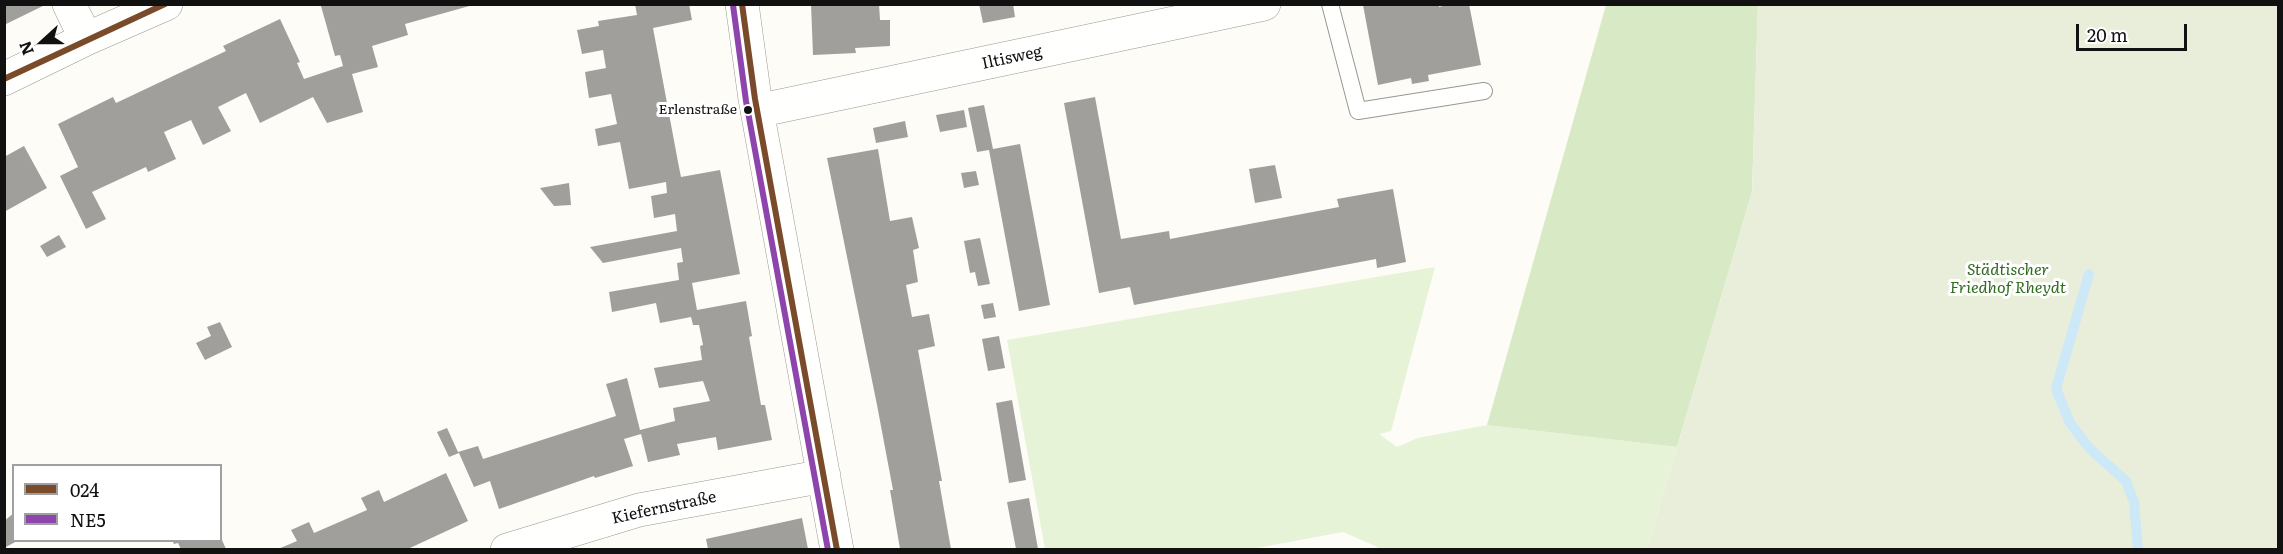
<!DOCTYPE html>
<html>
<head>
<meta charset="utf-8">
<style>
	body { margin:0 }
	#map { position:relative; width:2283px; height:554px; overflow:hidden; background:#fdfcf7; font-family:Literata,serif }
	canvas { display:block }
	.frame { position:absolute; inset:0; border:6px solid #111; pointer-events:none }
	.legend { position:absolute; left:12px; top:464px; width:210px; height:78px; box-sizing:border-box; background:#fff; border:2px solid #a0a0a0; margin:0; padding:8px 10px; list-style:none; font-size:18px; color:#111 }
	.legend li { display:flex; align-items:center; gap:12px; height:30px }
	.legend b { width:30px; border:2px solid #a0a0a0 }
	.north { position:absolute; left:12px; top:12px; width:60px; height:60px; -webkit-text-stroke:4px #fff; paint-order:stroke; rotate:249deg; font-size:16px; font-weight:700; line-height:24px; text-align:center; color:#111 }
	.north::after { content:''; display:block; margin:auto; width:21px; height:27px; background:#111; clip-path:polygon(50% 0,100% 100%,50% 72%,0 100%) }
	.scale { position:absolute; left:2076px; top:24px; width:111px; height:27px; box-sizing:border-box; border:3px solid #111; border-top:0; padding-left:8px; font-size:18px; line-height:21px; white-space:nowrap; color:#111; -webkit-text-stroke:4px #fff; paint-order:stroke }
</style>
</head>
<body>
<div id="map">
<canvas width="2283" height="554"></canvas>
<div class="frame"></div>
<ul class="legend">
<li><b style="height:8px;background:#7a4b2a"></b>024</li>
<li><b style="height:8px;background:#8e44ad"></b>NE5</li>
</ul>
<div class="north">N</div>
<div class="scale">20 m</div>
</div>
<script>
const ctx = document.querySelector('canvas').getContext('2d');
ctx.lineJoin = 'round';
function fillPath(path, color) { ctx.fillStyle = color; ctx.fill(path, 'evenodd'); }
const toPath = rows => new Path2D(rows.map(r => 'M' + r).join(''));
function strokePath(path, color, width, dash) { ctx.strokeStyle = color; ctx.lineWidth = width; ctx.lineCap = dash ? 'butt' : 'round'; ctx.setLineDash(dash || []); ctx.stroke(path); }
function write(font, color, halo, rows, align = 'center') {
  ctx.font = font + ' Literata,serif'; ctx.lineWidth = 6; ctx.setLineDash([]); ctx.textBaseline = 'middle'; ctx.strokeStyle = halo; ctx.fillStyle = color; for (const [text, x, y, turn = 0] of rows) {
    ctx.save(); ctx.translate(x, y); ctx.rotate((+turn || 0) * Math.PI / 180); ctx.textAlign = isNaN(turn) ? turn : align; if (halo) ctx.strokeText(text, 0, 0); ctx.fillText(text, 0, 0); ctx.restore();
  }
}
fillPath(toPath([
	[1435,267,1391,431,1379,434,1397,447,1418,438,1487,425,1677,447,1647,549,1382,549,1343,532,1252,549,1045,549,1007,340]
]), '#e7f3d7');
fillPath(toPath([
	[1606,5,1758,5,1752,192,1677,447,1487,425]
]), '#d8eac5');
fillPath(toPath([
	[1758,5,2278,5,2278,549,1647,549,1752,192]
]), '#e9eedb');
strokePath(toPath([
	[2089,274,2056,389,2070,423,2090,449,2126,481,2134,502,2138,550]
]), '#cde8f7', 10);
fillPath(toPath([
	[4,4,47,4,4,25],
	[328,4,473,5,405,24,408,35,372,46,378,67,352,74,363,112,327,123,313,97,260,123,246,93,218,107,231,131,203,145,191,120,164,132,176,159,148,172,146,167,92,192,106,219,86,229,60,176,78,167,58,124,113,97,116,103,226,51,223,46,280,19,300,62,297,63,304,79,343,66,340,55,335,56,321,6],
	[635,4,689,4,692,20,653,28,678,162,681,177,720,170,740,274,692,283,697,310,746,301,752,336,749,337,761,405,765,405,772,440,718,450,716,437,677,444,680,455,648,462,641,434,624,439,633,466,595,478,594,476,499,509,490,481,474,487,459,453,449,457,437,432,447,428,458,452,478,446,483,459,616,416,606,384,627,378,640,430,675,421,673,408,710,401,703,381,659,388,654,368,702,360,700,346,703,345,699,325,693,325,691,317,660,323,656,303,612,312,609,292,679,280,677,263,683,262,681,248,603,263,590,247,677,231,675,214,654,218,651,196,667,193,666,182,629,189,620,142,598,146,595,129,617,124,611,94,589,98,585,72,606,68,603,50,582,54,577,30,599,26,598,21,637,15],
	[811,4,879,4,880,20,890,20,890,46,855,48,856,53,813,55],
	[979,4,1013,4,1015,17,983,23],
	[1451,4,1469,4,1481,65,1428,75,1429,81,1412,84,1411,78,1378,85,1363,5,1439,5,1439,7],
	[1095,97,1121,239,1169,231,1170,239,1339,207,1337,199,1393,189,1406,262,1377,268,1376,259,1134,305,1130,287,1099,293,1064,103],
	[984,105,993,149,1020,144,1050,305,1019,311,989,150,977,152,968,108],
	[964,110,967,127,940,132,936,115],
	[905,121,908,137,876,143,873,128],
	[24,146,47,188,4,212,4,157],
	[878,149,890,221,912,217,919,248,913,250,918,282,906,285,912,317,929,314,935,346,918,350,942,481,939,481,951,549,900,549,890,490,893,490,877,405,827,158],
	[1275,165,1282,198,1255,203,1249,169],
	[976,171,979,185,964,188,961,173],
	[569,183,571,205,554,206,540,188],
	[59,235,66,247,47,257,40,246],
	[980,238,990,284,978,286,975,272,970,273,964,241],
	[993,303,996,317,984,319,981,305],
	[220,322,232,347,205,360,196,343,211,336,207,327],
	[999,336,1005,368,988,371,982,339],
	[1012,400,1026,480,1009,483,996,403],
	[446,473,468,521,410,548,278,549,297,541,291,530,309,522,314,533,367,510,361,498,379,490,384,502],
	[1029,498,1038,549,1016,549,1007,502],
	[14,513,14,540,19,540,4,548,4,521],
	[802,518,808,549,708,549,706,539],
	[172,540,222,540,226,549,181,549,178,543,174,544]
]), '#a19f9c');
const lane = toPath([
	[1330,4,1358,111,1484,91]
]);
const street = toPath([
	[69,4,86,39],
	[742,4,755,99,837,550],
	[4,79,86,39,166,4],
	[757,111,1264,4],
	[507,550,639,510,824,476]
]);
strokePath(lane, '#979795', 18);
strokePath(street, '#979795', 34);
strokePath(lane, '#fffffe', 16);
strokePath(street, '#fffffe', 33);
strokePath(toPath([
	[742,4,755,99,837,550],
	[4,79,165,4]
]), '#7a4b2a', 6);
strokePath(toPath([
	[733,5,746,101,828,550]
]), '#8e44ad', 6);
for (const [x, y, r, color] of [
	[748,110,5,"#111"]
]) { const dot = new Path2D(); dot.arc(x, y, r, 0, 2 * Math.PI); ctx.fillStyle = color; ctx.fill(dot); strokePath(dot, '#fff', 2); }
write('14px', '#111', '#fff', [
	["Erlenstraße",737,110]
], 'right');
write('16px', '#111', '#fff', [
	["Iltisweg",1012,58,-12],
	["Kiefernstraße",664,508,-12]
]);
write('italic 16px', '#2f6b1f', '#fff', [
	["Städtischer",2008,270],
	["Friedhof Rheydt",2008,288]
]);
</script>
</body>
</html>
